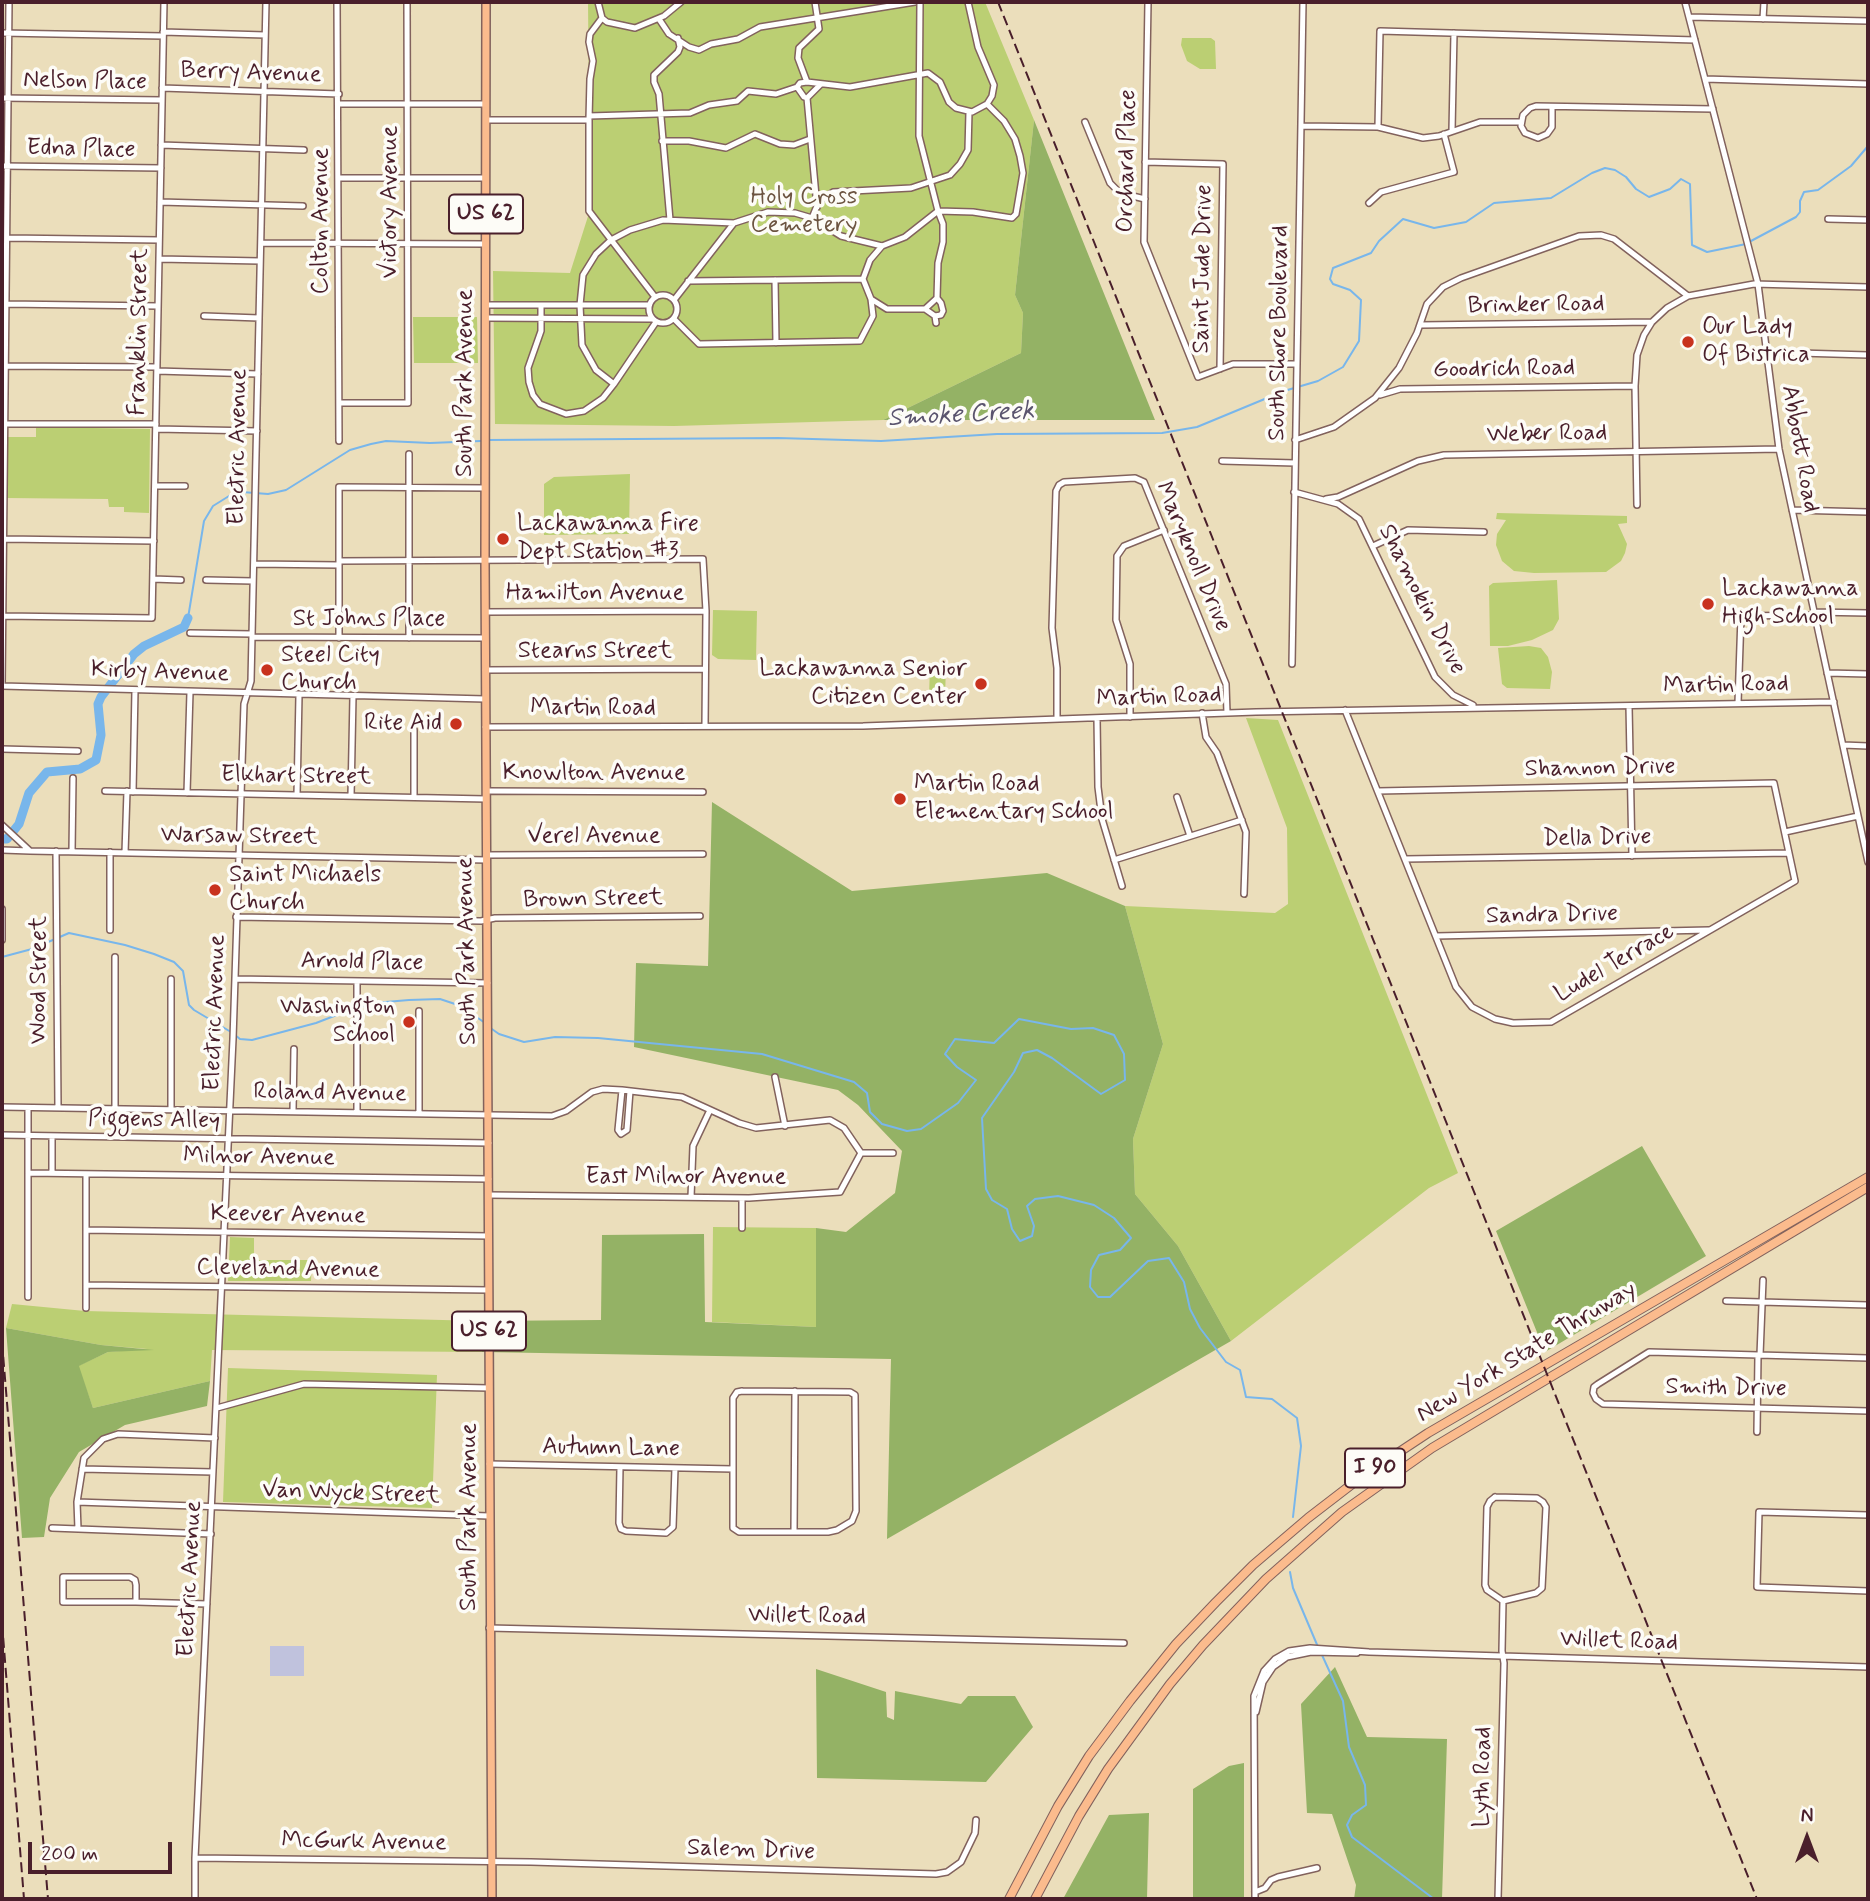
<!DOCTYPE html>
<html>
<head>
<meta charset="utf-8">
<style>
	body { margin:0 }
	#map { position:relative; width:1870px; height:1901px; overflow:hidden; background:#ebdebb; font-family:Mynerve,sans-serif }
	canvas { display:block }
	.frame { position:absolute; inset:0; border:4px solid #4a1f2b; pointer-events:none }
	.north { position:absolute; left:1772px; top:1803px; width:70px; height:70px; -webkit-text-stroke:5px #fdfcf7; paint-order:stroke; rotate:0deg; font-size:19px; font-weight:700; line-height:28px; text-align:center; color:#4a1f2b }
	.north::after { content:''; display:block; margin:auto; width:24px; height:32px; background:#4a1f2b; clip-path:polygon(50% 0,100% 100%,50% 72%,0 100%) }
	.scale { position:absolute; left:28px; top:1842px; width:144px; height:32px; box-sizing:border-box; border:4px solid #4a1f2b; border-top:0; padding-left:9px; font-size:21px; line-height:24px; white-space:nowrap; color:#4a1f2b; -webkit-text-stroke:5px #fdfcf7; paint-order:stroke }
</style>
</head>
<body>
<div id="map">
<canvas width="1870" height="1901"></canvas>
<div class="frame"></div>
<div class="north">N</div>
<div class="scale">200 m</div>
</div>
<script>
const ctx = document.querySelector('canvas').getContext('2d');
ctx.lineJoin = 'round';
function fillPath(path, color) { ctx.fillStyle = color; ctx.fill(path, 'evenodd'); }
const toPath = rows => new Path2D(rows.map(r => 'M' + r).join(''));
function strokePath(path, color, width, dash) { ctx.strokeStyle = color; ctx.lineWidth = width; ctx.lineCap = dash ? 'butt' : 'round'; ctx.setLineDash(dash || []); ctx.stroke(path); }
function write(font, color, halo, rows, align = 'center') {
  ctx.font = font + ' Mynerve,sans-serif'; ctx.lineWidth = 7; ctx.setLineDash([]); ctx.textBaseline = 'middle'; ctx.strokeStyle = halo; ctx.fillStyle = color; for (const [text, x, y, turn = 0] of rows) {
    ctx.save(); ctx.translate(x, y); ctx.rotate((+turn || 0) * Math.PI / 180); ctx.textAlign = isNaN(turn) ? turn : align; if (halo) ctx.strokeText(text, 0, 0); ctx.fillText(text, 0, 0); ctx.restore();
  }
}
fillPath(toPath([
	[270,1646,304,1646,304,1676,270,1676]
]), '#c0c2dd');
fillPath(toPath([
	[588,2,985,2,1034,120,1015,295,1023,313,1021,353,883,420,674,426,495,424,493,271,570,273,590,210],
	[1182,38,1211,38,1215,41,1216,69,1200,69,1187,61,1181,45],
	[413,317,477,317,478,363,414,363],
	[36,427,150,429,149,513,124,512,124,507,109,507,108,499,6,498,6,437,36,437],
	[630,474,629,534,544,535,544,484,554,477],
	[1497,513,1627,516,1627,523,1618,524,1627,544,1625,553,1621,561,1606,572,1534,573,1514,571,1502,561,1496,545,1497,534,1506,520,1496,519],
	[1557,580,1559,619,1553,630,1532,640,1508,646,1490,646,1489,586,1493,583],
	[713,610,757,611,756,660,718,659,712,655],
	[1529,646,1541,648,1548,657,1552,672,1550,689,1507,688,1502,684,1498,648],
	[930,665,946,665,945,698,929,697],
	[1246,718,1278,720,1458,1173,1429,1188,1231,1341,1178,1246,1135,1194,1133,1139,1163,1044,1125,906,1275,913,1288,904,1287,828],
	[713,1227,816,1228,816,1327,712,1322],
	[230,1237,254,1238,254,1260,312,1260,311,1281,228,1281],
	[12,1304,85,1311,482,1321,482,1352,212,1350,210,1381,93,1408,78,1366,108,1352,147,1349,101,1345,6,1328],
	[228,1368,437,1375,432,1508,223,1502]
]), '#bbcf73');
fillPath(toPath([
	[1034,120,1155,420,883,420,1021,353,1023,313,1015,295],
	[712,802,852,891,1047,873,1125,906,1163,1044,1133,1139,1135,1194,1178,1246,1231,1341,887,1539,891,1359,482,1352,482,1321,601,1320,602,1235,704,1234,705,1322,816,1327,816,1228,846,1232,895,1193,902,1151,858,1105,838,1090,634,1047,636,963,708,966],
	[1642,1146,1706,1256,1545,1352,1496,1231],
	[6,1328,101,1345,154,1350,108,1352,79,1366,93,1408,210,1381,207,1406,125,1425,79,1452,50,1498,44,1537,22,1538],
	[1335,1667,1367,1737,1447,1739,1442,1899,1354,1899,1356,1885,1332,1814,1307,1813,1301,1704],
	[816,1669,886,1692,887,1717,894,1720,895,1691,961,1704,968,1696,1015,1696,1033,1727,986,1782,817,1778],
	[1244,1763,1244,1899,1193,1899,1193,1789,1229,1766],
	[1149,1813,1147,1899,1063,1899,1109,1815]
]), '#94b265');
strokePath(toPath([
	[1751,241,1796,217,1800,212,1800,201,1804,192,1818,190,1851,166,1868,146],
	[487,440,778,438,881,441,997,434,1162,433,1197,427,1284,391,1318,381,1343,367,1359,341,1361,300,1350,290,1333,284,1330,279,1333,268,1371,253,1379,241,1403,219,1434,228,1466,222,1494,203,1551,198,1592,173,1605,168,1615,170,1626,177,1636,189,1649,197,1670,189,1681,179,1690,184,1692,245,1707,252,1746,244],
	[188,618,204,521,213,506,229,496,242,492,268,494,286,490,350,450,371,444,386,441,430,443,481,441],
	[2,957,32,949,69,933,125,945,154,954,174,962,183,971,189,1005,194,1010,231,1032],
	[489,1027,499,1034,524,1042,555,1037,598,1038,762,1054,854,1082,867,1093,870,1112,882,1124,907,1131,921,1129,958,1103,976,1080,957,1067,945,1054,955,1039,994,1043,1019,1019,1071,1029,1093,1028,1114,1035,1124,1054,1125,1080,1101,1094,1052,1058,1037,1050,1023,1053,1014,1072,982,1118,986,1189,992,1200,1007,1209,1012,1229,1020,1241,1032,1236,1034,1226,1027,1206,1035,1199,1058,1196,1094,1205,1114,1218,1131,1238,1120,1250,1099,1255,1091,1270,1090,1287,1098,1297,1110,1297,1148,1261,1169,1258,1184,1282,1190,1309,1200,1328,1226,1362,1240,1370,1246,1397,1272,1399,1297,1418,1301,1446,1293,1517],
	[235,1035,240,1039,252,1040,316,1023,347,1011,374,1003,409,1000,440,999,461,1006,485,1023],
	[1290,1572,1293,1588,1318,1647],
	[1322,1655,1343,1701,1349,1747,1365,1785,1366,1805,1352,1815,1347,1825,1352,1837,1434,1899]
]), '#78b6eb', 2);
strokePath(toPath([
	[2,839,7,839,19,824,29,793,47,772,80,769,96,760,101,735,98,704,101,697,134,654,144,646,184,627,188,618]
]), '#78b6eb', 9);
const minor = toPath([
	[337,2,339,441],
	[598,2,602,18,607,22,635,28,664,16,681,2],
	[1148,2,1144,242,1198,377,1233,364,1296,364],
	[1685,2,1758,284,1779,449,1868,862],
	[1689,17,1868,21],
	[659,19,669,34,689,47,699,50,711,44,738,39,760,27,915,2],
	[1763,19,1764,2],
	[163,32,265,35],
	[2,33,163,36],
	[1705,79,1868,84],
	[807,82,798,58,799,48,819,29,815,2],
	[820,85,807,98,804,97,797,87,800,83,807,82,850,87,928,73,940,82,949,102,956,108,972,112,987,104],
	[162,88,339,94],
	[2,98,162,100],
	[807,98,817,207],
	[339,104,485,104],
	[1552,107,1552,127,1547,134,1538,138,1525,133,1521,126,1523,115,1530,108,1536,106,1713,109],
	[589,116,690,113,709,105,737,101,748,91,776,94,797,87],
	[589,119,590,79,593,61,589,42,590,34,602,18],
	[486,120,589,120,589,211,655,297],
	[1085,122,1110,183,1120,193,1145,199],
	[1301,126,1378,127,1423,138,1439,136,1480,122,1521,122],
	[1378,127,1380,31,1695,40],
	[1452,131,1454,33],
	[662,141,689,141,726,148,755,134,780,144,794,145,810,139],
	[161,145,304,150],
	[1145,162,1223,164,1220,369],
	[2,166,161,168],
	[339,178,486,178],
	[160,202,303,206],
	[1369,203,1381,192,1454,172,1444,134],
	[812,218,819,201,833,192,911,188,950,175,960,164,968,150,969,112],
	[1828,219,1868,220],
	[670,220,659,94,654,82,654,75,678,52,680,47,678,38],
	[7,238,159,240],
	[261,243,486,244],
	[159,259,260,261],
	[863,279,870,260,882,246],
	[775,280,776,343],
	'649 309a14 14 0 1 1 28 0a14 14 0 1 1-28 0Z',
	[871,299,887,309,925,309,937,298,938,263,943,242,943,224,938,211,973,212,1012,218,1016,214,1023,173,1020,156,1015,139,1004,121,987,104,992,96,994,85,978,47,968,2],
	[674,300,734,223,768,212,795,213,812,218,841,236,882,246,905,237,938,211,919,136,920,2],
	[6,304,158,306],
	[486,305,649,305],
	[541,305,541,331,528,368,529,382,533,395,540,404,566,414,584,411,603,398,614,384],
	[925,309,935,316,936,323],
	[204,316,259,318],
	[935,316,941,315,943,311,941,303,937,298],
	[486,318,652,319],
	[674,319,699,344,860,341,873,316,871,299,863,279,688,281],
	[656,322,614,384,596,370,582,345,580,305,583,275,596,254,611,240,630,230,663,220,734,223],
	[1421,325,1652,322],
	[1765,352,1868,355],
	[5,366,157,367],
	[157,371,258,374],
	[1380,395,1400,389,1635,386],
	[340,403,408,403,407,2],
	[5,424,156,424],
	[156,429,257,431],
	[1295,440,1334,427,1375,398,1399,368,1417,333,1427,304,1443,287,1461,278,1579,236,1601,235,1614,239,1688,296,1754,284,1868,287],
	[409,454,409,638],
	[1222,461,1295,463],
	[155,486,185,486],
	[1294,492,1338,504,1359,519,1435,677,1453,695,1473,705],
	[1326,499,1338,497,1418,461,1444,455,1779,449],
	[1637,505,1635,386,1637,355,1644,335,1652,322,1667,308,1688,296],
	[1792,510,1868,512],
	[4,539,154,541],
	[1373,546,1408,530,1484,532],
	[339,561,703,559,706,611,705,726],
	[254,564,339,565],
	[153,579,181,580],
	[206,580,253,581],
	[485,612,706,611],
	[1814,612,1868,613],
	[3,616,152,618,164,2],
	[190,633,252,634],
	[252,637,485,638],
	[339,638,339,487,485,488],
	[1292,664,1303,2],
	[485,670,705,669],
	[1827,673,1868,674],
	[2,686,9,2],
	[2,686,485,699],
	[1738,703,1741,616,1815,615],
	[1629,706,1632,856],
	[1345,710,1456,987,1472,1007,1495,1019,1513,1023,1551,1022,1795,881,1774,783,1378,791],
	[1202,713,1206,737,1217,753,1246,832,1244,894],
	[1130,717,1130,664,1116,620,1117,556,1124,546,1164,530],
	[1097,718,1098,787,1102,819,1122,886],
	[1057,719,1057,668,1052,628,1056,491,1059,485,1064,482,1135,478,1144,482,1226,684,1227,713],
	[485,727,863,726,1256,712,1834,702],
	[414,730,414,797],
	[1843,745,1868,746],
	[2,749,78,751],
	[105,791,486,799],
	[486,791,703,792],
	[133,792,135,690],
	[187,793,190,692],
	[297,795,299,695],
	[351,796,353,696],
	[1177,797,1190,836],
	[2,825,30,851,487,860],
	[1785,832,1858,816],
	[2,850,30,851],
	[56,851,58,1108],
	[72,852,73,778],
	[125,853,127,791],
	[486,855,703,854],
	[1405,859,1789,853],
	[1114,860,1242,820],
	[2,909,2,940],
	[236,917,481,921,495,918,700,916],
	[110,930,110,852],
	[1436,936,1709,930],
	[115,957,115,1108],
	[171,979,171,1109],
	[235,979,488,983],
	[419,1011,419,1113],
	[775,1077,785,1126],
	[622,1090,618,1130,621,1134,627,1130,630,1091],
	[2,1107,552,1116,566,1111,592,1092,603,1089,622,1090,682,1097,739,1123,756,1128,830,1120,844,1128,861,1153],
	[28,1108,28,1297],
	[293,1111,294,1049],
	[357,1112,357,981],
	[2,1135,489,1143],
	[861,1153,893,1153],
	[28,1173,489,1179],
	[52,1173,52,1136],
	[86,1174,86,1308],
	[489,1195,749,1198,840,1192,861,1153],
	[691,1197,693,1146,710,1110],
	[742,1228,742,1198],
	[86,1230,489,1236],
	[86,1285,489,1290],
	[1726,1301,1868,1305],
	[1760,1355,1763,1280],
	[1868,1358,1649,1352,1598,1384,1594,1387,1593,1393,1596,1399,1603,1404,1868,1411],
	[742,1391,850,1392,855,1395,856,1511,852,1521,837,1530,828,1532,739,1532,733,1528,733,1398,737,1392,742,1391],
	[217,1408,304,1384,489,1388],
	[1757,1432,1758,1355],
	[489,1464,733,1469],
	[620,1467,619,1523,621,1529,626,1531,666,1533,673,1527,675,1468],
	[82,1469,213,1472],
	[1495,1497,1537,1498,1543,1502,1546,1507,1542,1588,1536,1593,1503,1601,1487,1590,1485,1585,1487,1507,1490,1501,1495,1497],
	[77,1502,489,1516],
	[1868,1515,1759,1512,1757,1587,1868,1591],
	[52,1528,211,1534],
	[78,1529,77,1502,84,1458,103,1439,118,1434,215,1438],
	[794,1532,795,1391],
	[63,1577,130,1577,135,1580,136,1585,136,1602,63,1602,63,1577],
	[136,1602,207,1604],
	[489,1628,1124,1643],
	[1256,1712,1263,1682,1273,1667,1287,1657,1311,1652,1357,1653],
	[195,1858,531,1862,936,1874,947,1872,961,1862,975,1833,976,1820],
	[1255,1892,1265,1888,1271,1880,1278,1877,1317,1868],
	[195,1899,195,1858,233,1039,244,704,251,681,266,2],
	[1255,1899,1254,1696,1264,1671,1275,1659,1289,1651,1310,1648,1369,1652,1868,1667],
	[1498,1899,1504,1663,1502,1651,1503,1601]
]);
const major = toPath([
	[486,2,485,561,492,1899]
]);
const highway = toPath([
	[1009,1899,1058,1806,1089,1756,1130,1701,1176,1644,1216,1602,1253,1565,1308,1518,1360,1478,1428,1433,1868,1177],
	[1035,1899,1079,1816,1108,1769,1170,1684,1203,1645,1266,1579,1342,1512,1432,1448,1868,1187]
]);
strokePath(minor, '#82625d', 8);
strokePath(major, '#82625d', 10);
strokePath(highway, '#82625d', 10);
strokePath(minor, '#fff', 5);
strokePath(major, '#fbbb8d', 7);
strokePath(highway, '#fbbb8d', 8);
strokePath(toPath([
	[998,2,1757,1899],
	[2,1342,48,1899],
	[2,1623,24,1899]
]), '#4a1f2b', 2, [10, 5]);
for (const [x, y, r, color] of [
	[1688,342,7,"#c8321e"],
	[503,539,7,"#c8321e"],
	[1708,604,7,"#c8321e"],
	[267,670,7,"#c8321e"],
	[981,684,7,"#c8321e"],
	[456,724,7,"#c8321e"],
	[900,799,7,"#c8321e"],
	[215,890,7,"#c8321e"],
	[409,1022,7,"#c8321e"]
]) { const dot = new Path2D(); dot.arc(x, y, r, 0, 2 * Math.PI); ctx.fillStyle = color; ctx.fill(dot); strokePath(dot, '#fdfcf7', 2.5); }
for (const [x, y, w] of [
	[486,214,74],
	[489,1331,74],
	[1375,1468,60]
]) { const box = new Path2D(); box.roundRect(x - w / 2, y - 19.5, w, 39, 5); ctx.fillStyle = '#fdfcf7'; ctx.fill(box); strokePath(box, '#4a1f2b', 2); }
write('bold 23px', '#4a1f2b', null, [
	["US 62",486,214],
	["US 62",489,1331],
	["I 90",1375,1468]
]);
write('24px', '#4a1f2b', '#fdfcf7', [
	["Berry Avenue",251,74,2],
	["Nelson Place",85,82,1],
	["Edna Place",81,150,1],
	["Orchard Place",1128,161,-89],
	["Victory Avenue",391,202,-90],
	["Colton Avenue",322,221,-90],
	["Saint Jude Drive",1204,269,-89],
	["Brinker Road",1536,306,-1],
	["Franklin Street",140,332,-89],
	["South Shore Boulevard",1280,333,-89],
	["Goodrich Road",1504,370,-1],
	["South Park Avenue",466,383,-90],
	["Weber Road",1547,435,-1],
	["Electric Avenue",239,447,-89],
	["Abbott Road",1799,449,80],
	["Maryknoll Drive",1192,557,67],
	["Hamilton Avenue",595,594],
	["Shamokin Drive",1421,600,63],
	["St Johns Place",369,620],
	["Stearns Street",595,652],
	["Kirby Avenue",160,673,2],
	["Martin Road",1726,686,-1],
	["Martin Road",1159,698,-2],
	["Martin Road",593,709],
	["Shannon Drive",1600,769,-1],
	["Knowlton Avenue",594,774],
	["Elkhart Street",296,777,1],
	["Warsaw Street",239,837,1],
	["Verel Avenue",594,837],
	["Della Drive",1597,839,-1],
	["Brown Street",593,900,-1],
	["Sandra Drive",1552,916,-1],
	["South Park Avenue",468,951,-91],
	["Arnold Place",362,963,1],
	["Ludel Terrace",1615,964,-30],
	["Wood Street",40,980,-90],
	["Electric Avenue",216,1013,-88],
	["Roland Avenue",330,1094,1],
	["Piggens Alley",154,1121,1],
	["Milnor Avenue",259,1158,1],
	["East Milnor Avenue",686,1178],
	["Keever Avenue",288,1216,1],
	["Cleveland Avenue",288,1270,1],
	["New York State Thruway",1527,1353,-31],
	["Smith Drive",1726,1389,1],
	["Autumn Lane",611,1449,1],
	["Van Wyck Street",351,1494,2],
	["South Park Avenue",470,1517,-90],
	["Electric Avenue",191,1579,-87],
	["Willet Road",807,1617,1],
	["Willet Road",1619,1642,2],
	["Lyth Road",1484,1777,-89],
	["McGurk Avenue",364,1843,1],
	["Salem Drive",751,1851,2]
]);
write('24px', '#6c5441', '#fdfcf7', [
	["Holy Cross",804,198],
	["Cemetery",804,226]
]);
write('24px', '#4a1f2b', '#fdfcf7', [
	["Our Lady",1702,328],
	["Of Bistrica",1702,356],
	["Lackawanna Fire",517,525],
	["Dept Station #3",517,553],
	["Lackawanna",1722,590],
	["High School",1722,618],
	["Steel City",281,656],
	["Church",281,684],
	["Lackawanna Senior",967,670,"right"],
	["Citizen Center",967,698,"right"],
	["Rite Aid",442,724,"right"],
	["Martin Road",914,785],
	["Elementary School",914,813],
	["Saint Michaels",229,876],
	["Church",229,904],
	["Washington",395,1008,"right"],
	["School",395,1036,"right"]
], 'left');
write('italic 26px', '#5a546e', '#fdfcf7', [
	["Smoke Creek",961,416,-3]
]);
</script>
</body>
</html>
